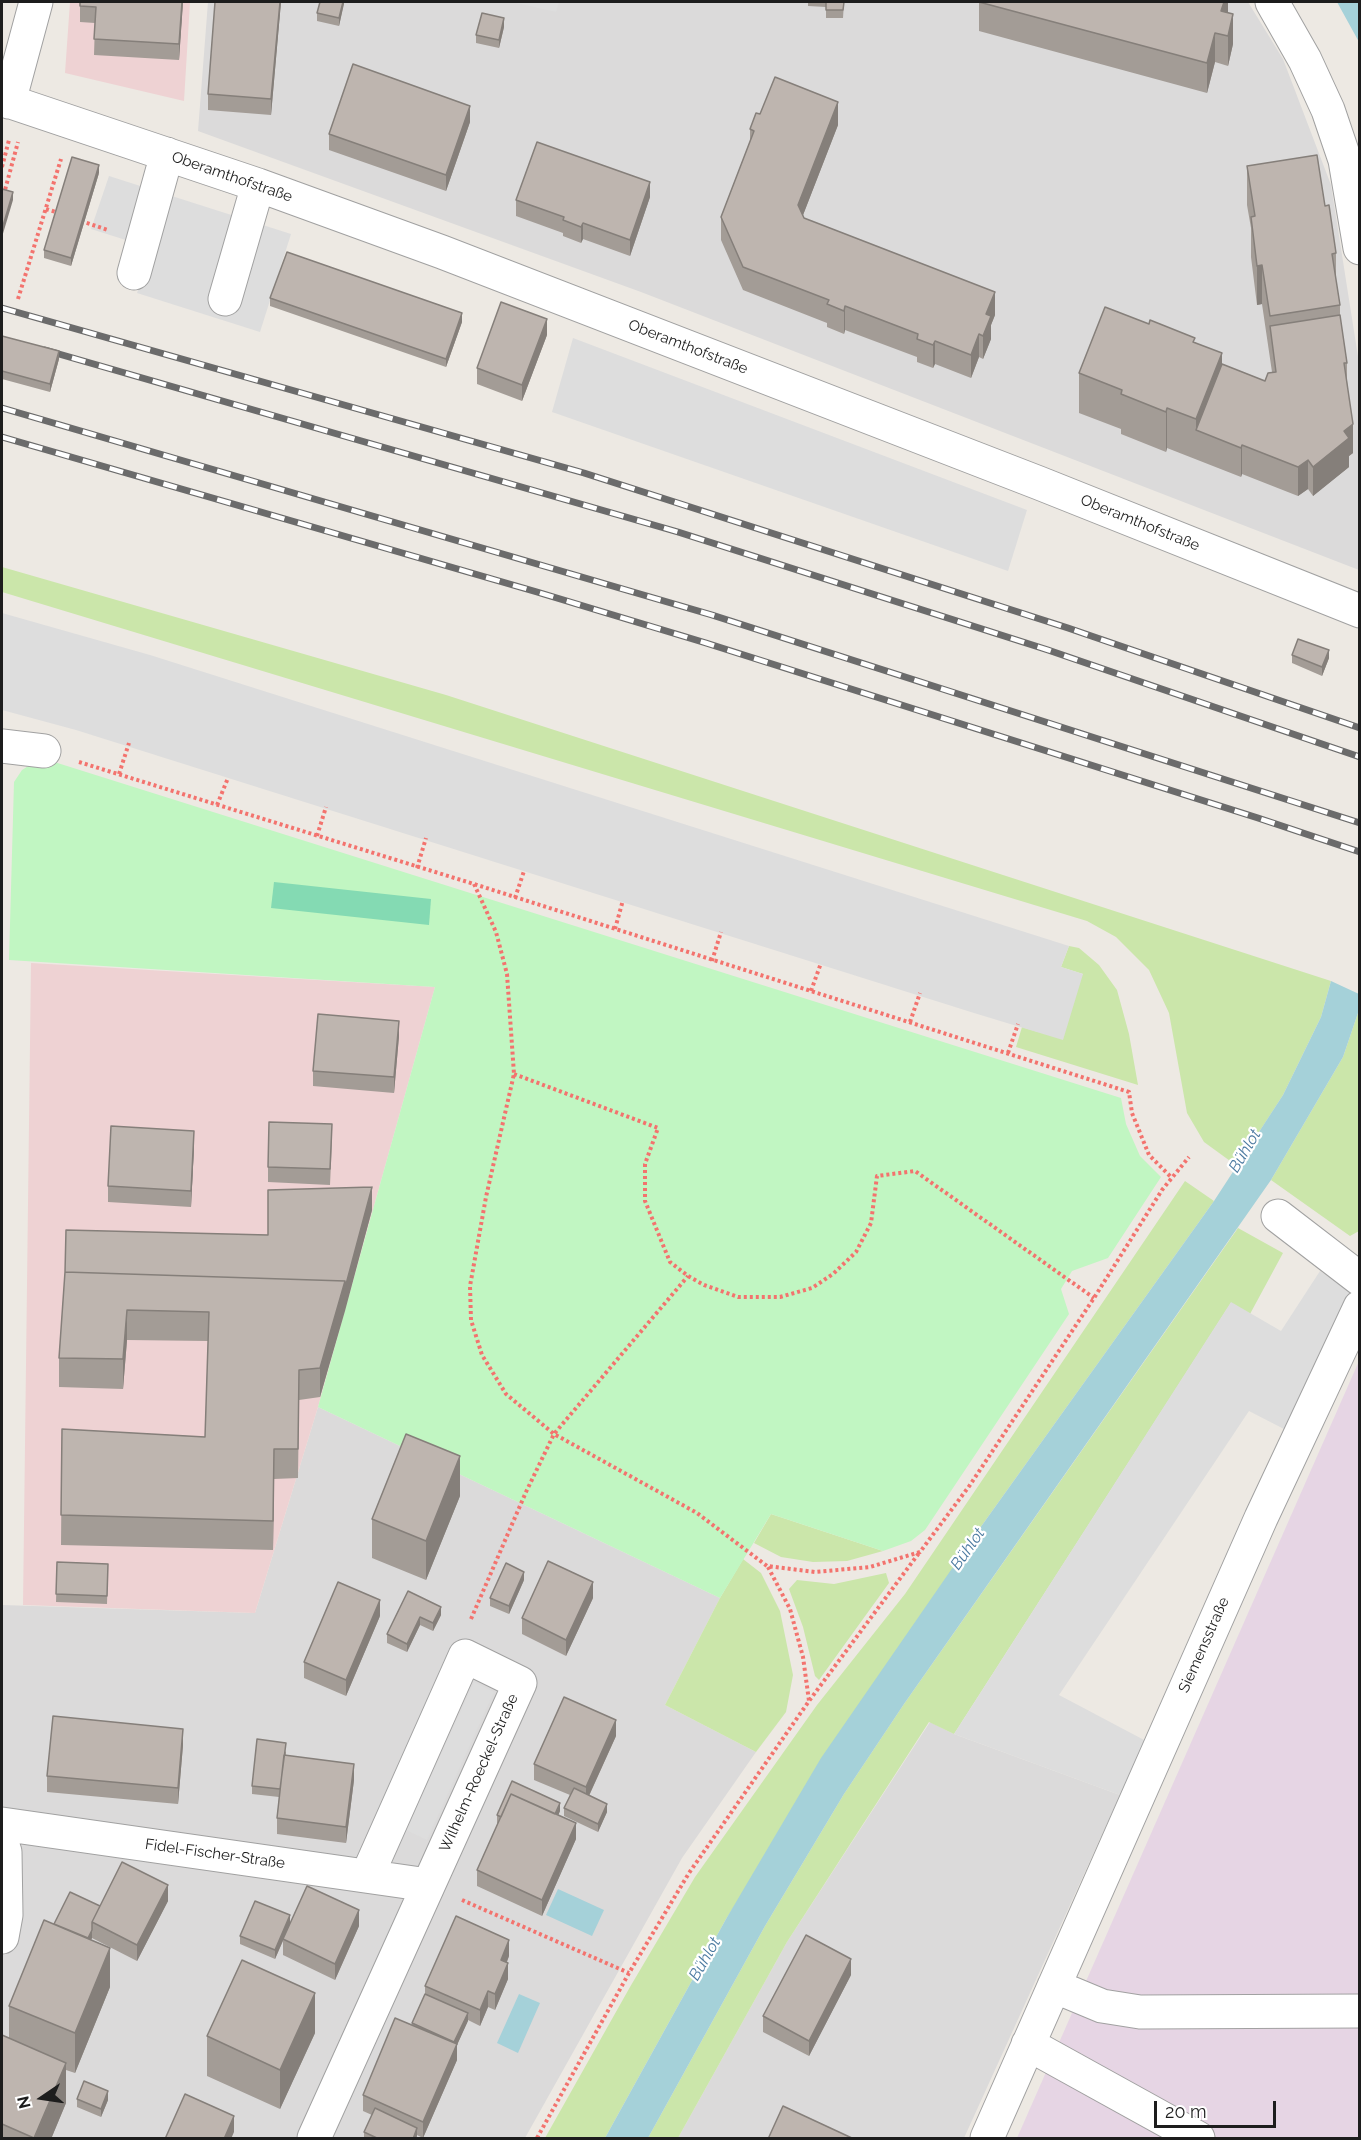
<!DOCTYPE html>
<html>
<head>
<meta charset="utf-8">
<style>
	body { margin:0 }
	#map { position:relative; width:1361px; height:2140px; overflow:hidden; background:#ede9e3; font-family:Raleway,sans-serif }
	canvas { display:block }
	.frame { position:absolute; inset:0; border:3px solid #1d1d1d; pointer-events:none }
	.north { position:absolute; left:12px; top:2068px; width:60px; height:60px; -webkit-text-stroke:4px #fff; paint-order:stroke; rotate:257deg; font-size:16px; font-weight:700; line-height:24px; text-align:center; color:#1d1d1d }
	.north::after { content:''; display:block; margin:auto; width:21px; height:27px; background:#1d1d1d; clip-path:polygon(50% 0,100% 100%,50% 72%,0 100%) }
	.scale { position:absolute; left:1154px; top:2101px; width:122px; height:27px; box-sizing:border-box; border:3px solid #1d1d1d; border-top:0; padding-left:8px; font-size:18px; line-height:21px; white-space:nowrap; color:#1d1d1d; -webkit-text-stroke:4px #fff; paint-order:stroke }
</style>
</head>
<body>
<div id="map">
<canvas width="1361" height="2140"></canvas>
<div class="frame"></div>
<div class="north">N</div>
<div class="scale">20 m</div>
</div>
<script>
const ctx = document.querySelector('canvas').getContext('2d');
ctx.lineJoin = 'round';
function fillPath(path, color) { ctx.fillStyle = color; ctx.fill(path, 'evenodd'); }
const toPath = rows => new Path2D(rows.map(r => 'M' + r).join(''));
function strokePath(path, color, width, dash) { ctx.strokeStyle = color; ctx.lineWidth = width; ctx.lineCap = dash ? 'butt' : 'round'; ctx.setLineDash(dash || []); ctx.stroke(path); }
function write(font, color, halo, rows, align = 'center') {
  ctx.font = font + ' Raleway,sans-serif'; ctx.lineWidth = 4.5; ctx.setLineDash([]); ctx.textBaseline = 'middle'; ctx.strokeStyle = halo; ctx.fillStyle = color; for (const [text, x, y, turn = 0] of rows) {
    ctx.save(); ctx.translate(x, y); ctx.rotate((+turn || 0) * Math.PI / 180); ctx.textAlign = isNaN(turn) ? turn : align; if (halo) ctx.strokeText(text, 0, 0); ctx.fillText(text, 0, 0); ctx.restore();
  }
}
fillPath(toPath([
	[208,2,1248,2,1283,59,1331,185,1359,363,1359,570,641,292,198,131],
	[318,1407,720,1598,665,1705,756,1752,682,1858,525,2138,2,2138,2,1605,255,1613],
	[930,1722,954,1734,1120,1795,964,2138,678,2138,787,1942]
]), '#dbdada');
fillPath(toPath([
	[70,2,190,2,184,101,65,73],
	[31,963,435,987,318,1407,255,1613,23,1605]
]), '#eed2d3');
fillPath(toPath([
	[1359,1361,1359,2138,1017,2138]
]), '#e6d5e4');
fillPath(toPath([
	[2,567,446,695,1331,981,1321,1017,1283,1095,1237,1166,1204,1142,1187,1113,1169,1013,1149,970,1116,937,1087,921,2,592],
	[1069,946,1079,948,1099,965,1117,990,1129,1034,1138,1085,1016,1047,1022,1027,1038,1032,1083,974,1061,967],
	[1359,1010,1359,1231,1350,1236,1271,1180,1343,1057],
	[1185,1181,1214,1201,980,1528,726,1919,605,2138,545,2138,630,1987,695,1877,817,1705,905,1594],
	[1238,1228,1283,1253,1250,1314,1231,1303,954,1734,929,1722,787,1942,678,2138,648,2138,765,1926,844,1794,904,1704],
	[771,1514,883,1551,847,1561,813,1562,781,1557,754,1543],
	[743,1559,761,1573,780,1611,793,1675,786,1712,756,1752,665,1705,720,1598],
	[886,1573,889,1583,819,1680,815,1676,803,1627,789,1589,797,1580,834,1584]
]), '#cbe6aa');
fillPath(toPath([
	[48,760,1121,1098,1126,1124,1140,1156,1161,1177,1108,1258,1072,1271,1061,1289,1069,1314,925,1530,911,1541,883,1551,771,1514,720,1598,318,1407,435,987,9,960,14,782,22,770,33,763]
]), '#c1f6c2');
fillPath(toPath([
	[274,882,431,899,429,925,271,908]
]), '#84dab3');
fillPath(toPath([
	[512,2,559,2,556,12],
	[109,176,291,234,260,332,137,293,151,248,91,229],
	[573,338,1027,510,1008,571,552,412],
	[2,613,150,655,1069,946,1061,967,1083,974,1063,1040,974,1013,76,730,2,710],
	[1320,1271,1353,1293,1284,1429,1249,1411,1059,1695,1146,1741,1120,1795,954,1734,1231,1302,1281,1331],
	[474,1682,494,1692,427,1840,406,1830]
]), '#ddd');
fillPath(toPath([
	[1337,2,1359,2,1359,42],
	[1331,981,1359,994,1359,1010,1343,1057,1271,1180,904,1704,844,1794,765,1926,648,2138,605,2138,726,1919,821,1758,980,1528,1214,1201,1283,1095,1321,1017],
	[558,1889,604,1910,592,1936,546,1915],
	[519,1994,540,2003,518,2053,497,2043]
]), '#a5d1d9');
const minor = toPath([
	[1272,2,1305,60,1328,110,1345,160,1360,248],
	[2,99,258,185,442,252,1039,483,1360,611],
	[9,102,36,2],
	[134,273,167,154],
	[225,299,258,185],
	[2,746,44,751],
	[1278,1216,1360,1279],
	[2,1824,428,1885],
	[2,1843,5,1852,6,1915,2,1937],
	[1054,1986,1102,2006,1140,2012,1360,2011],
	[1028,2044,1198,2138],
	[314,2138,520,1683,465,1656,367,1876],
	[987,2138,1261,1518,1360,1307]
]);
strokePath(minor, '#a1a1a1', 35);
strokePath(toPath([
	[2,167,9,140],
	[2,201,18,142],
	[46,209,59,213],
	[81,221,108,230],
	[18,299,61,159],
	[79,762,474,884,1129,1092,1132,1113,1149,1155,1172,1178],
	[119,774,129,743],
	[217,805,228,778],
	[317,836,326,807],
	[417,868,426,838],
	[474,884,496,932,507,974,514,1074,486,1197,470,1286,471,1320,482,1355,506,1394,554,1434,697,1513,767,1566,815,1572,870,1567,920,1552,970,1485,1094,1298,1162,1190,1189,1157],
	[515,898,524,871],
	[615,929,623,900],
	[712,961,721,932],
	[811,991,821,963],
	[910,1022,920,993],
	[1008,1053,1018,1024],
	[514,1074,658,1128,645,1164,645,1201,670,1262,688,1276,704,1285,738,1297,780,1297,812,1288,833,1274,856,1252,871,1223,877,1176,915,1171,1094,1298],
	[768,1567,790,1609,803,1657,809,1701],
	[471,1619,526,1492,554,1434,688,1276],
	[462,1900,629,1973],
	[537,2138,629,1973,689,1873,809,1701,919,1553]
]), '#f3736e', 4, [3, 3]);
strokePath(minor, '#fff', 33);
const rail = toPath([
	[2,308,584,473,1068,628,1360,728],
	[45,350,678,532,1048,650,1360,757],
	[2,408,712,615,1360,823],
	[2,437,537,592,706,643,1258,818,1360,852]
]);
strokePath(rail, '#6b6b6b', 7);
strokePath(rail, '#fff', 4.5, [14]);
fillPath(toPath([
	[80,2,183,2,179,60,94,55,95,23,80,22],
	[281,2,271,115,208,110,208,94],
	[344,2,339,26,317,21,317,13],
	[808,2,844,2,843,18,826,18,826,7,808,6],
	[979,2,1228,2,1228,13,1233,44,1228,66,1215,62,1207,93,979,31],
	[504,27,499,48,476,43,476,35],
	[760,114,838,125,803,215,804,218,995,315,991,325,991,339,983,359,979,357,971,378,935,364,933,368,917,362,917,357,845,330,844,334,827,327,827,323,743,290,721,240,721,217,750,141,750,129],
	[470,122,446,191,329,150,329,134],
	[1247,166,1336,253,1336,281,1340,305,1340,315,1347,363,1347,381,1353,453,1349,456,1349,467,1313,496,1308,489,1298,496,1242,474,1241,477,1167,448,1166,452,1121,434,1121,429,1079,413,1079,373,1195,342,1222,364,1265,381,1272,372,1262,304,1257,305,1251,257,1251,228,1247,205],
	[99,173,71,266,44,258,44,250],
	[650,197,630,256,583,239,581,243,563,236,563,233,516,216,516,200],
	[270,298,462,322,446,367,270,306],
	[547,335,522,401,477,384,477,368],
	[2,336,59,359,50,392,2,379],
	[1292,655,1329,658,1322,676,1292,663],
	[399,1036,394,1093,313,1086,313,1071],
	[332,1140,330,1185,268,1182,268,1167],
	[194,1147,191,1207,108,1202,108,1186],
	[372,1210,320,1397,299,1400,298,1478,274,1479,273,1550,61,1545,62,1429,205,1437,208,1341,127,1340,123,1389,59,1387,59,1358,65,1272,268,1235],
	[460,1496,426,1580,372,1558,372,1519],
	[57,1562,108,1564,107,1604,56,1602],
	[524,1580,509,1614,490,1606,490,1598],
	[408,1591,441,1615,433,1631,420,1625,407,1652,387,1643,387,1634],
	[593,1598,566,1656,522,1634,522,1618],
	[380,1616,346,1696,304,1678,304,1662],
	[616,1736,589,1796,607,1812,598,1832,564,1816,564,1808,570,1795,534,1780,534,1764],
	[183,1745,178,1804,47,1792,47,1776],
	[286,1751,286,1755,354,1780,346,1843,277,1834,277,1818,279,1797,252,1794,252,1786],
	[560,1811,558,1815,576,1839,542,1916,477,1886,477,1870,498,1823,497,1823,497,1815],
	[168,1901,137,1961,92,1938,91,1940,110,1987,75,2073,66,2070,66,2103,51,2139,2,2139,2,2035,9,2038,9,2006,54,1924,100,1906],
	[290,1924,359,1926,335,1980,283,1955,283,1941,275,1959,240,1944,240,1936],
	[509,1956,507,1962,508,1979,495,2010,488,2007,480,2026,468,2020,457,2045,457,2060,423,2138,417,2135,416,2139,364,2139,364,2132,372,2115,363,2111,363,2095,412,2025,412,2023,425,1994,425,1986],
	[851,1975,809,2056,763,2032,763,2016],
	[315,2033,280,2109,207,2076,207,2036],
	[77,2099,108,2100,101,2117,77,2107]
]), '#a39c96');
fillPath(toPath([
	[182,2,183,2,179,60,179,44],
	[280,2,281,2,271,115,271,99],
	[343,2,344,2,344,4,339,26,339,18],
	[1224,2,1228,2,1228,14,1221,11],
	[1233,14,1233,44,1228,66,1228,36],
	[504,18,504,27,499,48,499,40],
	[1215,33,1215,62,1207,93,1207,63],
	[838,102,838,125,798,228,798,205],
	[470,106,470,122,446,191,446,175],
	[99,165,99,173,71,266,71,258],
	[650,182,650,197,630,256,630,240],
	[13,192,13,200,2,237,2,229],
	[583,223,583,239,581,243,581,227],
	[1262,265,1262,304,1257,305,1257,266],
	[995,292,995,315,991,325,991,339,983,359,983,336,986,314],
	[845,306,845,330,844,334,844,311],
	[462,313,462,322,446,367,446,359],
	[547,319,547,335,522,401,522,385],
	[979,334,979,357,971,378,971,355],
	[935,341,935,364,933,368,933,345],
	[59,351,59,359,50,392,50,384],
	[1222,353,1222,393,1196,430,1196,419],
	[1167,408,1167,448,1166,452,1166,412],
	[1353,424,1353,453,1349,456,1349,467,1313,496,1313,467,1344,431],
	[1242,445,1242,474,1241,477,1241,448],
	[1308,460,1308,489,1298,496,1298,467],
	[1329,650,1329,658,1322,676,1322,667],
	[399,1021,399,1036,394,1093,394,1077],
	[194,1131,194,1147,191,1207,191,1191],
	[372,1187,372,1210,345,1311,345,1288],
	[345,1281,345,1311,320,1397,320,1368],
	[127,1310,127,1340,123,1389,123,1359],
	[274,1449,274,1479,273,1550,273,1521],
	[460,1456,460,1496,426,1580,426,1541],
	[524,1572,524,1580,509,1614,509,1606],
	[593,1582,593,1598,566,1656,566,1640],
	[380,1600,380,1616,346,1696,346,1680],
	[441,1607,441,1615,433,1631,433,1623],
	[420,1617,420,1625,407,1652,407,1644],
	[616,1720,616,1736,586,1802,586,1787],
	[183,1729,183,1745,178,1804,178,1788],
	[354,1764,354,1780,346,1843,346,1827],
	[560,1803,560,1811,553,1828,553,1820],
	[607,1804,607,1812,598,1832,598,1824],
	[576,1823,576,1839,542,1916,542,1900],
	[168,1885,168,1901,137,1961,137,1945],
	[359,1910,359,1926,335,1980,335,1964],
	[290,1915,290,1924,275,1959,275,1950],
	[92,1930,92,1938,84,1954,84,1945],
	[509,1940,509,1956,501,1976,501,1960],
	[110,1948,110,1987,75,2073,75,2033],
	[851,1959,851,1975,809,2056,809,2041],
	[508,1963,508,1979,495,2010,495,1994],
	[488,1991,488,2007,480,2026,480,2010],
	[315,1993,315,2033,280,2109,280,2070],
	[468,2013,468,2021,457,2045,457,2060,423,2138,423,2122,454,2042],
	[66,2063,66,2103,51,2139,34,2139],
	[108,2091,108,2100,101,2117,101,2109],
	[234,2116,234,2132,231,2139,224,2139],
	[417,2128,417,2136,416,2139,413,2139]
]), '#857f7a');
const building = toPath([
	[80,2,182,2,179,44,94,39,96,7,80,6,80,2],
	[215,2,280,2,271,99,208,94,215,2],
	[320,2,343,2,339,18,317,13,320,2],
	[826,2,844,2,843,10,826,10,826,2],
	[979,2,1224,2,1221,11,1233,14,1228,36,1215,33,1207,63,979,2],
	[482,13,504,18,499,40,476,35,482,13],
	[353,64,470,106,446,175,329,134,353,64],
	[775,77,838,102,798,205,804,218,995,292,986,314,991,316,983,336,979,334,971,355,935,341,933,345,917,339,918,334,845,306,844,311,827,304,829,300,743,267,721,217,754,131,750,129,756,113,760,114,775,77],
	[537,142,650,182,630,240,583,223,581,227,563,220,564,217,516,200,537,142],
	[1317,155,1325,206,1329,205,1336,253,1332,254,1340,305,1270,316,1262,265,1257,266,1251,217,1255,216,1247,166,1317,155],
	[72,157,99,165,71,258,44,250,72,157],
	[2,189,13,192,2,229,2,189],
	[287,252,462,313,446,359,270,298,287,252],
	[501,302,547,319,522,385,477,368,501,302],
	[1105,307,1149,324,1150,320,1195,338,1193,342,1222,353,1196,419,1167,408,1166,412,1121,394,1122,390,1079,373,1105,307],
	[1340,315,1347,363,1344,363,1353,424,1344,431,1349,438,1313,467,1308,460,1298,467,1242,445,1241,448,1196,430,1222,364,1265,381,1268,373,1276,372,1270,326,1340,315],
	[2,336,59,351,50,384,2,371,2,336],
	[1298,639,1329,650,1322,667,1292,655,1298,639],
	[318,1014,399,1021,394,1077,313,1071,318,1014],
	[269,1122,332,1124,330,1169,268,1167,269,1122],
	[111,1126,194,1131,191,1191,108,1186,111,1126],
	[372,1187,345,1288,345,1281,65,1272,66,1230,268,1235,268,1190,372,1187],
	[65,1272,345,1281,320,1368,299,1370,298,1449,274,1449,273,1521,61,1515,62,1429,205,1437,209,1312,127,1310,123,1359,59,1358,65,1272],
	[406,1434,460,1456,426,1541,372,1519,406,1434],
	[548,1561,593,1582,566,1640,522,1618,548,1561],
	[57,1562,108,1564,107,1596,56,1594,57,1562],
	[506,1563,524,1572,509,1606,490,1598,506,1563],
	[338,1582,380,1600,346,1680,304,1662,338,1582],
	[408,1591,441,1607,433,1623,420,1617,407,1644,387,1634,408,1591],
	[564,1697,616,1720,586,1787,534,1764,564,1697],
	[53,1716,183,1729,178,1788,47,1776,53,1716],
	[257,1739,286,1743,280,1789,252,1786,257,1739],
	[284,1755,354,1764,346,1827,277,1818,284,1755],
	[512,1781,560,1803,555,1814,511,1794,501,1817,497,1815,512,1781],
	[574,1788,607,1804,598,1824,564,1808,574,1788],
	[511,1794,576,1823,542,1900,477,1870,511,1794],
	[122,1862,168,1885,137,1945,92,1922,122,1862],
	[307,1886,359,1910,335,1964,283,1939,307,1886],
	[70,1892,100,1906,92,1922,92,1930,88,1938,54,1924,70,1892],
	[255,1901,290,1915,275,1950,240,1936,255,1901],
	[456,1916,509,1940,501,1960,508,1963,495,1994,488,1991,480,2010,425,1986,456,1916],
	[44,1920,110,1948,75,2033,9,2006,44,1920],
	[806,1935,851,1959,809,2041,763,2016,806,1935],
	[242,1960,315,1993,280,2070,207,2036,242,1960],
	[425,1994,468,2013,454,2042,412,2023,425,1994],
	[395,2018,457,2044,423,2122,363,2095,395,2018],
	[2,2035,66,2063,34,2138,2,2124,2,2035],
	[84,2081,108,2091,101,2109,77,2099,84,2081],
	[185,2094,234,2116,224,2139,165,2139,185,2094],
	[783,2106,854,2139,768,2139,783,2106],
	[375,2108,417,2128,413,2139,379,2139,364,2132,375,2108]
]);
fillPath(building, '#beb5af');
strokePath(building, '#857f7a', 1.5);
write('15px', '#1d1d1d', '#fff', [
	["Oberamthofstraße",232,177,19],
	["Oberamthofstraße",688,347,21],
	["Oberamthofstraße",1140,523,22],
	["Siemensstraße",1204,1645,-66],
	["Wilhelm-Roeckel-Straße",479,1773,-66],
	["Fidel-Fischer-Straße",215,1854,8]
]);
write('italic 16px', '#4b7aa0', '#fff', [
	["Bühlot",1245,1151,-59],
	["Bühlot",968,1549,-55],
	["Bühlot",705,1959,-60]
]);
</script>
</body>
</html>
